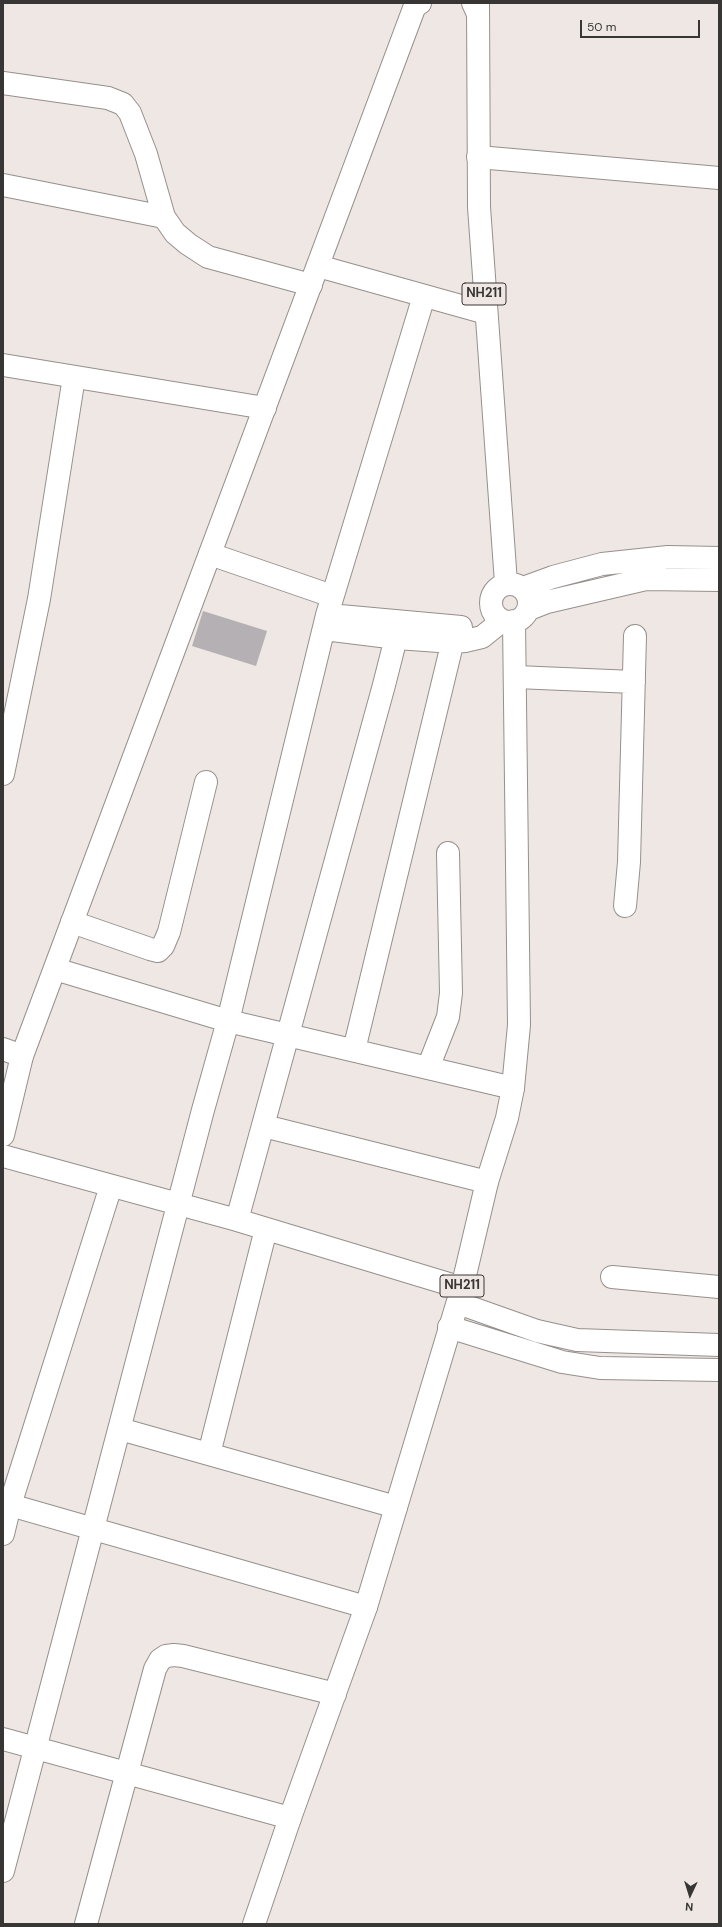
<!DOCTYPE html>
<html>
<head>
<meta charset="utf-8">
<style>
	body { margin:0 }
	#map { position:relative; width:722px; height:1927px; overflow:hidden; background:#eee7e3; font-family:"DM Sans",sans-serif }
	canvas { display:block }
	.frame { position:absolute; inset:0; border:4px solid #383634; pointer-events:none }
	.north { position:absolute; left:670px; top:1875px; width:40px; height:40px; -webkit-text-stroke:3px #eee7e3; paint-order:stroke; rotate:184deg; font-size:11px; font-weight:700; line-height:16px; text-align:center; color:#383634 }
	.north::after { content:''; display:block; margin:auto; width:14px; height:18px; background:#383634; clip-path:polygon(50% 0,100% 100%,50% 72%,0 100%) }
	.scale { position:absolute; left:580px; top:20px; width:120px; height:18px; box-sizing:border-box; border:2px solid #383634; border-top:0; padding-left:5px; font-size:12px; line-height:14px; white-space:nowrap; color:#383634; -webkit-text-stroke:3px #eee7e3; paint-order:stroke }
</style>
</head>
<body>
<div id="map">
<canvas width="722" height="1927"></canvas>
<div class="frame"></div>
<div class="north">N</div>
<div class="scale">50 m</div>
</div>
<script>
const ctx = document.querySelector('canvas').getContext('2d');
ctx.lineJoin = 'round';
function fillPath(path, color) { ctx.fillStyle = color; ctx.fill(path, 'evenodd'); }
const toPath = rows => new Path2D(rows.map(r => 'M' + r).join(''));
function strokePath(path, color, width, dash) { ctx.strokeStyle = color; ctx.lineWidth = width; ctx.lineCap = dash ? 'butt' : 'round'; ctx.setLineDash(dash || []); ctx.stroke(path); }
function write(font, color, halo, rows, align = 'center') {
  ctx.font = font + ' "DM Sans",sans-serif'; ctx.lineWidth = 3.5; ctx.setLineDash([]); ctx.textBaseline = 'middle'; ctx.strokeStyle = halo; ctx.fillStyle = color; for (const [text, x, y, turn = 0] of rows) {
    ctx.save(); ctx.translate(x, y); ctx.rotate((+turn || 0) * Math.PI / 180); ctx.textAlign = isNaN(turn) ? turn : align; if (halo) ctx.strokeText(text, 0, 0); ctx.fillText(text, 0, 0); ctx.restore();
  }
}
fillPath(toPath([
	[203,611,267,631,256,666,192,646]
]), '#b5b0b4');
const minor = toPath([
	[3,83,108,98,123,104,130,113,146,154,164,217,175,233,188,244,208,257,311,285],
	[478,157,719,178],
	[3,185,164,217],
	[318,266,486,313],
	[3,365,265,408],
	[210,554,332,596],
	[340,616,461,627],
	[324,629,397,638,453,642,465,641,482,637,502,621],
	[516,677,634,682],
	[3,774,39,599,74,377],
	[625,906,629,862,635,636],
	[72,922,150,949,158,951,163,946,169,932,206,782],
	[55,969,228,1021,513,1088],
	[3,1049,22,1056],
	[354,1050,456,628],
	[428,1068,448,1017,451,993,448,853],
	[264,1126,487,1182],
	[3,1156,237,1220,462,1288],
	[237,1220,384,685,400,622],
	[612,1277,719,1287],
	[458,1303,537,1331,577,1340,719,1345],
	[449,1327,562,1362,600,1368,719,1370],
	[120,1429,396,1507],
	[209,1454,266,1229],
	[3,1503,366,1607],
	[3,1534,10,1505,111,1186],
	[3,1739,290,1818],
	[3,1871,203,1110,228,1021,327,615,424,296],
	[86,1924,155,1669,160,1660,166,1656,174,1655,183,1656,335,1694]
]);
const major = toPath([
	[478,3,479,207,506,583],
	'491 603a19 19 0 1 1 38 0a19 19 0 1 1-38 0Z',
	[523,588,553,577,602,564,668,557,719,558],
	[529,609,547,602,646,579,719,580],
	[3,1135,22,1056,416,3],
	[254,1924,290,1818,366,1607,462,1288,487,1182,507,1118,513,1088,519,1025,514,621]
]);
const highway = toPath([
	[473,3,478,14],
	[415,6,420,3]
]);
strokePath(minor, '#96908d', 24);
strokePath(major, '#96908d', 24);
strokePath(highway, '#96908d', 24);
strokePath(minor, '#fff', 22);
strokePath(major, '#fff', 22);
strokePath(highway, '#fff', 22);
for (const [x, y, w] of [
	[484,294,44],
	[462,1286,44]
]) { const box = new Path2D(); box.roundRect(x - w / 2, y - 11, w, 22, 3); ctx.fillStyle = '#eee7e3'; ctx.fill(box); strokePath(box, '#383634', 1); }
write('bold 13px', '#383634', null, [
	["NH211",484,294],
	["NH211",462,1286]
]);
</script>
</body>
</html>
